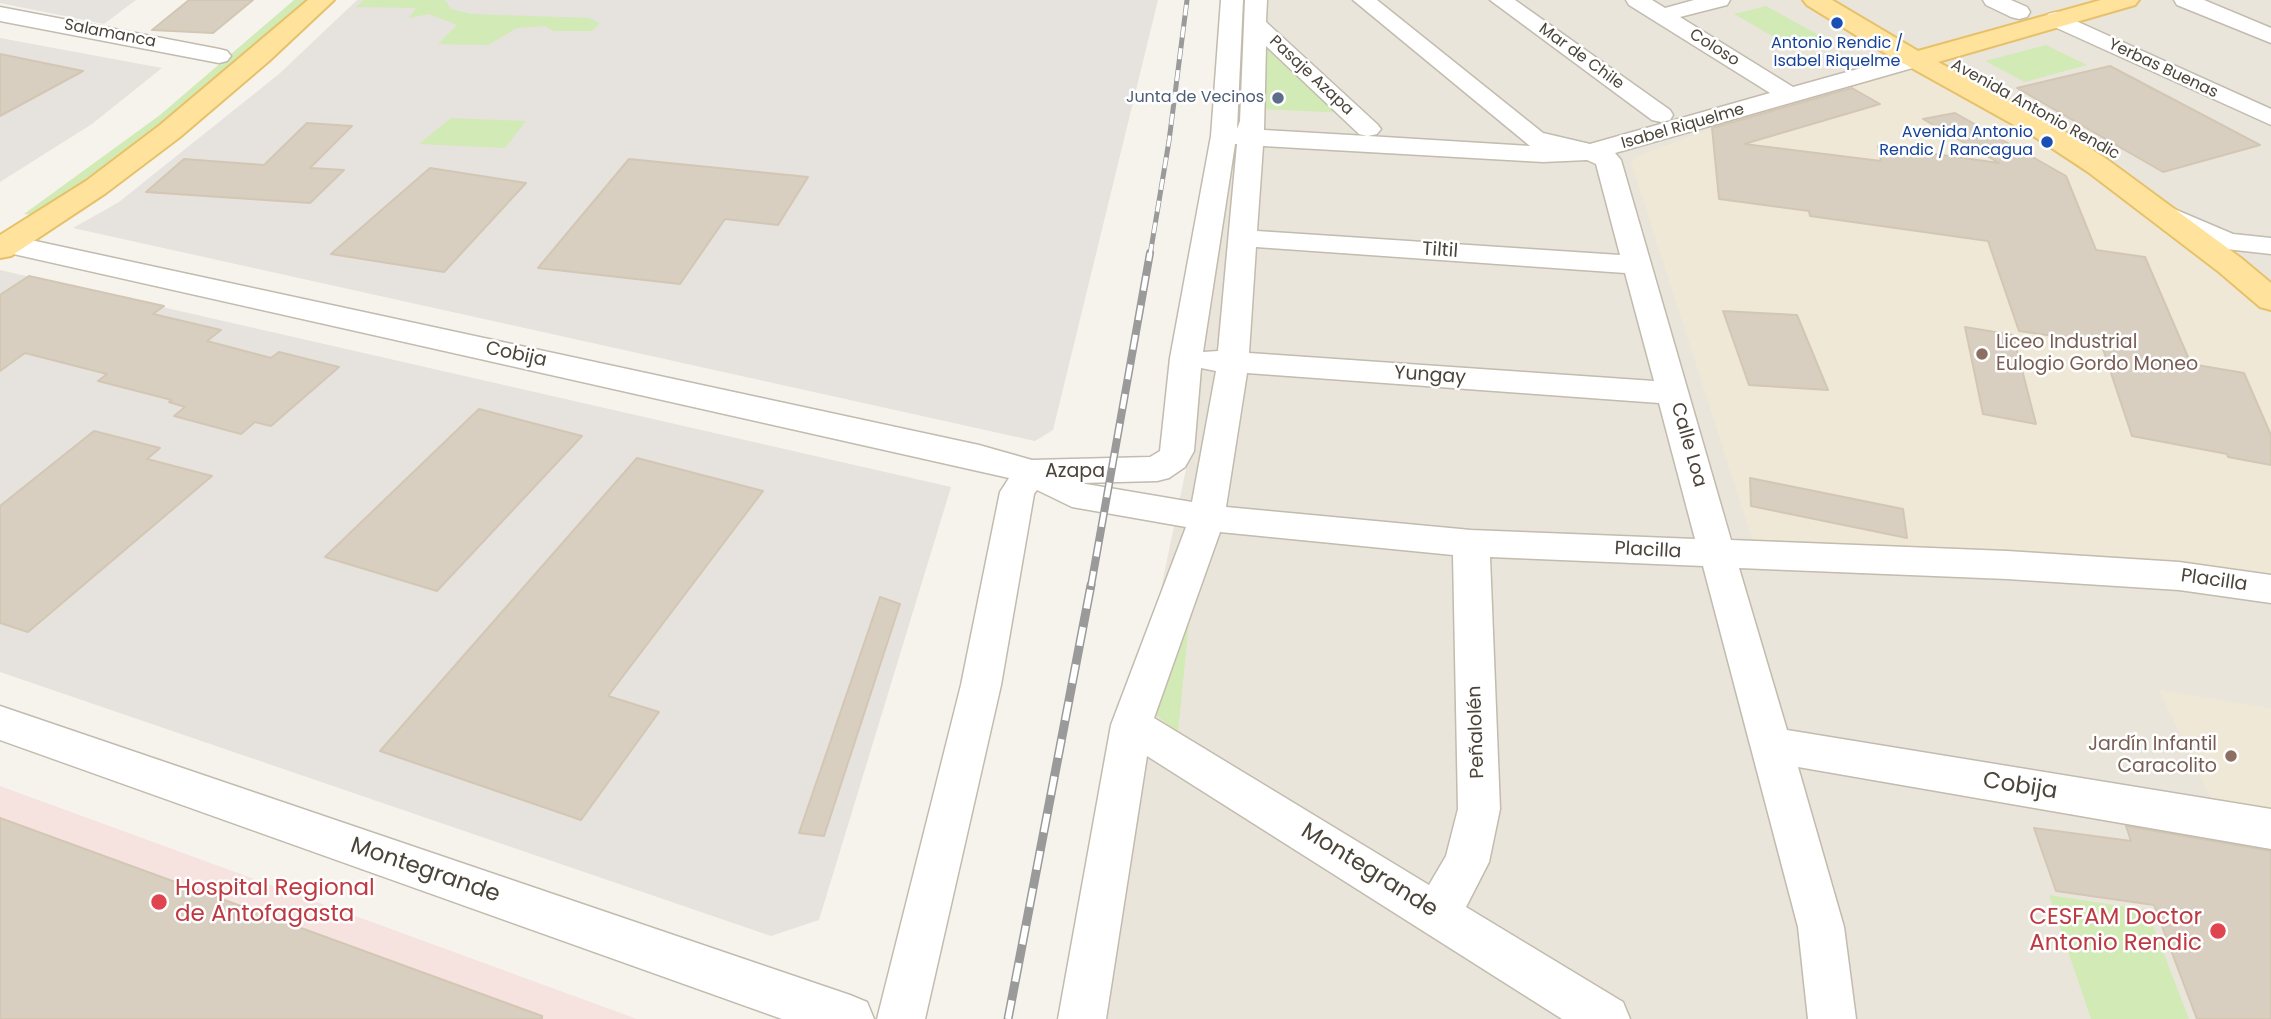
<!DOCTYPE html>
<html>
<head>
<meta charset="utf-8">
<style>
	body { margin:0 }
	canvas { display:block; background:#f6f3ec }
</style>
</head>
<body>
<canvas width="2271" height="1019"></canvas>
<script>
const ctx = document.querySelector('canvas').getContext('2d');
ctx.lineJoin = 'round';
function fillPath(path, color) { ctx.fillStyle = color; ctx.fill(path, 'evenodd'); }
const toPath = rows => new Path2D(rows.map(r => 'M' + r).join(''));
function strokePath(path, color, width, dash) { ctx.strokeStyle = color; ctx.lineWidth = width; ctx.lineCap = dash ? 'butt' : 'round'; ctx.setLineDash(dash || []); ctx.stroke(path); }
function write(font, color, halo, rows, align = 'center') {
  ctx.font = font + ' Poppins,sans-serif'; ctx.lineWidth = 5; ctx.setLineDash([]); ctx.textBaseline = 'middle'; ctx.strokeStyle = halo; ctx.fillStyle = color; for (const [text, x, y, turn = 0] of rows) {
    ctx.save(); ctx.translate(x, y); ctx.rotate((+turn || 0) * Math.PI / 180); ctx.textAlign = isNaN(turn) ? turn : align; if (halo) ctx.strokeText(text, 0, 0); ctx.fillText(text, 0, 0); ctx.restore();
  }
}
fillPath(toPath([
	[1220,0,2271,0,2271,1019,1071,1019,1186,469]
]), '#eae5da');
fillPath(toPath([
	[0,0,136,0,104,24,0,3],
	[357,0,1158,0,1053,430,1035,441,73,228,119,202,279,74],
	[0,38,162,68,92,124,0,182],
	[0,270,951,487,819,920,771,936,0,672]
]), '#e6e2dd');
fillPath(toPath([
	[1911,68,2025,132,2088,173,2151,220,2227,265,2271,304,2271,586,1755,548,1631,162,1638,156,1791,99],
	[2159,690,2271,709,2271,812,2213,803]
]), '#efe8d6');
fillPath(toPath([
	[0,786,637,1019,0,1019]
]), '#f6e3e0');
fillPath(toPath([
	[294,0,308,0,223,75,109,167,34,215,24,214,160,115],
	[364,0,445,0,451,9,471,14,589,18,600,23,592,31,554,31,545,26,517,28,488,45,438,44,457,25,429,14,409,18,416,8,356,7],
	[1766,6,1826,39,1793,48,1734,14],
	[1262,39,1349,113,1257,109],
	[2046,45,2087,65,2025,82,1985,61],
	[451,118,526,121,505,148,419,144],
	[1192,593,1178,732,1154,714],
	[2049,895,2147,910,2189,1019,2091,1019]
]), '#d2eab5');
const building = toPath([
	[189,0,253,0,213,33,152,30,189,0],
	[0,54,83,71,0,116,0,54],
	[2110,66,2260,145,2163,172,2017,88,2110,66],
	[1852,88,1880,104,1744,144,1881,161,1878,146,1999,163,1923,119,1955,113,2066,176,2096,250,2145,257,2191,364,2244,373,2271,435,2271,465,2228,457,2227,454,2132,436,2101,343,2019,331,1988,241,1810,216,1809,211,1719,199,1712,128,1852,88],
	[307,123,352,126,310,168,344,170,310,203,146,192,184,159,264,165,307,123],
	[629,159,808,177,778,225,725,219,680,284,538,268,629,159],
	[430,168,526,183,444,272,331,254,430,168],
	[29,276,164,306,153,314,221,330,207,341,271,358,279,352,339,367,271,426,255,422,241,434,174,416,185,407,169,402,172,400,98,381,107,374,25,353,0,371,0,295,29,276],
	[1723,311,1797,315,1828,390,1749,385,1723,311],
	[1965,327,2013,335,2036,424,1983,414,1965,327],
	[479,409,582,436,437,591,325,557,479,409],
	[94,431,160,448,147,459,212,476,28,632,0,623,0,506,94,431],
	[637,458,763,491,608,696,659,712,581,820,380,751,637,458],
	[1750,478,1903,509,1907,538,1751,506,1750,478],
	[880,597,900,604,824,836,799,833,880,597],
	[0,818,542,1016,542,1019,0,1019,0,818],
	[2126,826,2271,851,2271,1019,2197,1019,2154,905,2056,891,2034,828,2131,841,2126,826]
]);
fillPath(building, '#d8cfc1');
strokePath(building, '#d3c7b4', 2);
const minor = toPath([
	[1221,0,1243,0,1237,129,1240,121,1245,0,1267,0,1266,22,1377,124,1381,129,1377,134,1368,136,1530,146,1353,0,1377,0,1543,133,1590,144,1770,93,1629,5,1626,0,1652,0,1665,8,1694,0,1730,0,1727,5,1680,17,1793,87,1915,53,1923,55,1927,60,1923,65,1615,153,1621,160,1731,540,2007,551,2179,562,2271,575,2271,603,2179,590,2007,579,1739,568,1787,730,2271,809,2271,849,1798,767,1844,927,1856,1019,1808,1019,1798,927,1703,566,1490,557,1500,809,1489,862,1466,907,1623,1002,1630,1019,1562,1019,1147,756,1106,1019,1058,1019,1111,725,1186,527,1072,507,1037,490,1034,494,1001,685,925,1019,877,1019,961,685,1000,492,1009,478,0,251,0,235,26,239,979,445,1032,460,1150,457,1160,451,1170,358,1211,136,1221,0],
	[1266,46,1359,134,1367,136,1264,130,1266,46],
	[1235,144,1237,144,1218,351,1203,352,1235,144],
	[1263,146,1543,162,1587,160,1596,164,1620,255,1257,231,1263,146],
	[1256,247,1625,273,1654,381,1249,353,1256,247],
	[1201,368,1216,371,1192,502,1080,483,1157,481,1169,478,1185,467,1194,451,1201,368],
	[1247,373,1659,403,1695,539,1471,530,1226,507,1247,373],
	[1220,532,1453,555,1458,809,1446,856,1429,885,1154,718,1220,532],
	[1490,0,1515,0,1670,110,1673,115,1670,120,1661,122,1652,120,1490,0],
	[1983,0,2011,0,2027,7,2030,12,2027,17,2019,19,2011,17,1986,5,1983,0],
	[2174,0,2204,0,2271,28,2271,43,2177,5,2174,0],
	[0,7,219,49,227,51,231,56,227,61,219,63,0,21,0,7],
	[2056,12,2271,109,2271,125,2048,24,2045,19,2048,14,2056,12],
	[2167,206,2233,234,2271,238,2271,254,2217,248,2157,220,2153,214,2157,208,2167,206],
	[0,706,850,995,867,1002,874,1019,782,1019,0,740,0,706]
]);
const major = toPath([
	[308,0,334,0,269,61,180,137,106,193,11,256,0,258,0,235,86,181,160,125,308,0],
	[1803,0,1832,0,1918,51,2101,0,2139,0,2135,5,1938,62,2052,123,2108,160,2241,258,2271,283,2271,310,2260,307,2219,272,2088,172,2032,135,1883,52,1807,5,1803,0]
]);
strokePath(minor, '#c2bbae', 3);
strokePath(major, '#e6c16a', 4);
fillPath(minor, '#fff');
fillPath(major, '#ffe39c');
const railFar2 = toPath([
	[1150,255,1169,141,1187,0]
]);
const railFar1 = toPath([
	[1091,586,1150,253]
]);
const rail = toPath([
	[1008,1019,1091,585]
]);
strokePath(railFar2, '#9a9a9a', 5);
strokePath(railFar1, '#9a9a9a', 8);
strokePath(rail, '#9a9a9a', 9);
strokePath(railFar2, '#fff', 3.5, [11]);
strokePath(railFar1, '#fff', 5, [15]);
strokePath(rail, '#fff', 6, [19]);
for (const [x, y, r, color] of [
	[1837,23,7,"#1a4fb4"],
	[1278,98,7,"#5c6f8a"],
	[2047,142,7,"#1a4fb4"],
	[1982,354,7,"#8d6e63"],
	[2231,756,7,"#8d6e63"],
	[159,902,9,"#e0444e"],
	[2218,931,9,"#e0444e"]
]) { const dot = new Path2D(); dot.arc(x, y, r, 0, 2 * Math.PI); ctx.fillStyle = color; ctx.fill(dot); strokePath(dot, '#fff', 2.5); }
write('16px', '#4b4439', '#fff', [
	["Salamanca",110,34,11],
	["Coloso",1714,48,32],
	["Mar de Chile",1581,57,36],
	["Yerbas Buenas",2163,69,25],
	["Pasaje Azapa",1311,76,43],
	["Avenida Antonio Rendic",2035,110,29],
	["Isabel Riquelme",1683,127,-16]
]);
write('16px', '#164399', '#fff', [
	["Antonio Rendic /",1837,44],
	["Isabel Riquelme",1837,62],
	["Avenida Antonio",2033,133,"right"],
	["Rendic / Rancagua",2033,151,"right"]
]);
write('16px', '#4e5e75', '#fff', [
	["Junta de Vecinos",1264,98]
], 'right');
write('19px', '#4b4439', '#fff', [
	["Tiltil",1440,251,4],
	["Cobija",516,355,12],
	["Yungay",1430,376,4],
	["Calle Loa",1688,445,74],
	["Azapa",1075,472],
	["Placilla",1648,551,3],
	["Placilla",2214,581,8],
	["Peñalolén",1477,732,-92]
]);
write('19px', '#785e54', '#fff', [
	["Liceo Industrial",1996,343],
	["Eulogio Gordo Moneo",1996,365],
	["Jardín Infantil",2217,745,"right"],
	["Caracolito",2217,767,"right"]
], 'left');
write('23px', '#4b4439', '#fff', [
	["Cobija",2020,787,9],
	["Montegrande",425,871,19],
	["Montegrande",1369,871,32]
]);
write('23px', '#be3a42', '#fff', [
	["Hospital Regional",175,889],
	["de Antofagasta",175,915],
	["CESFAM Doctor",2202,918,"right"],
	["Antonio Rendic",2202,944,"right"]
], 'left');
</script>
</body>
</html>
